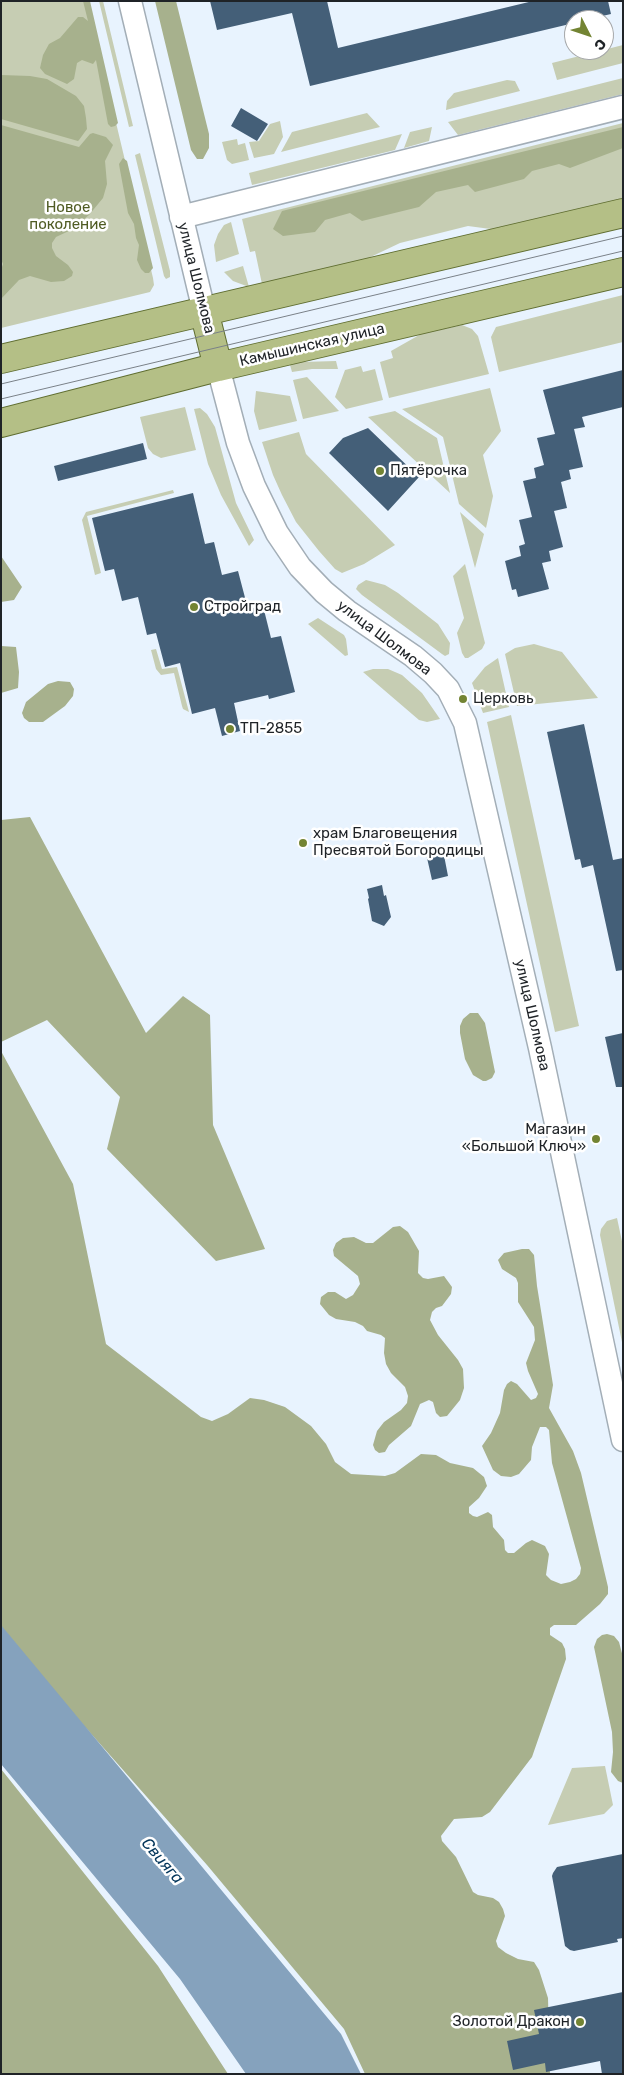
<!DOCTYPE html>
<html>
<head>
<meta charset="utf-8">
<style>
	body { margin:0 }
	#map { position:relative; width:624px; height:2075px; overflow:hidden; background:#e8f3fe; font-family:Rubik,sans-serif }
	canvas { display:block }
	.frame { position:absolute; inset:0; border:2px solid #1f2327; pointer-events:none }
	.north { position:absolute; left:564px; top:10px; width:50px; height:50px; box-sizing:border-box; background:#fff; border:1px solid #a5a7a9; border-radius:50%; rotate:131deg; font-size:14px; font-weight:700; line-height:20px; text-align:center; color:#1f2327 }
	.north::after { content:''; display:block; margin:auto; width:18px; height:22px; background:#738433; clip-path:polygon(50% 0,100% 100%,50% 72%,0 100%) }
</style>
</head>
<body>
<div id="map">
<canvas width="624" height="2075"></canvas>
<div class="frame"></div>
<div class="north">С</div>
</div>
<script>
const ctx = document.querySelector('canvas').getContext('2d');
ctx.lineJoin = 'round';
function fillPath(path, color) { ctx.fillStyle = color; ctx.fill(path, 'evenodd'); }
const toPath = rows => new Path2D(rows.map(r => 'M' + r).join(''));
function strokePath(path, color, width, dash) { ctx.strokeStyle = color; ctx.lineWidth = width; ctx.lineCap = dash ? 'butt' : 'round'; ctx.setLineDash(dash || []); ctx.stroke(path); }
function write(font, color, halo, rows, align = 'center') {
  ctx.font = font + ' Rubik,sans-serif'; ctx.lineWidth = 5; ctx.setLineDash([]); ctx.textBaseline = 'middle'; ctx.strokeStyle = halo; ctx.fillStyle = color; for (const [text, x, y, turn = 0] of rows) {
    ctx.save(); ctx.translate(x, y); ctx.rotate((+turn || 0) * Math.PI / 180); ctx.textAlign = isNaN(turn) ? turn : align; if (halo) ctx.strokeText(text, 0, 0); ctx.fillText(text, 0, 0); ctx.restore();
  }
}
fillPath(toPath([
	[1,1,87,1,153,278,154,285,150,292,1,328],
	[99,1,103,1,133,126,129,127],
	[623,45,623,63,557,80,552,63],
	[623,78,623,94,458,135,448,122],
	[507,80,515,81,520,91,446,110,447,101,454,93],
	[367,113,380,127,281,152,292,132],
	[280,121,283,137,274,154,254,158,249,142,259,141,270,124],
	[623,123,623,201,498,230,468,226,400,243,360,262,262,284,255,251,250,252,242,219],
	[432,127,429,141,404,148,410,132],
	[402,134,395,150,252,185,249,173],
	[237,139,238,145,245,143,249,160,232,164,227,160,222,142],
	[140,153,170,271,170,277,166,279,164,276,135,155],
	[231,222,239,254,216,262,214,245,218,234,224,225],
	[243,266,249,287,233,281,224,272],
	[623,295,623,342,499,372,491,337,496,327],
	[462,325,472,329,478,336,489,374,389,398,380,362,393,358,391,351,421,334],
	[336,361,338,369,312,369,292,372,290,365,302,362],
	[361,366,363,372,375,369,383,400,346,409,335,397,345,370],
	[307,377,339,411,303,419,293,380],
	[490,388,501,431,483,455,493,496,486,528,459,504,443,437,402,409],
	[256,391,290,396,297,421,259,430,254,411],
	[185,407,196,450,161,458,153,454,148,448,140,417],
	[200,408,207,414,215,427,236,503,254,540,249,546,221,495,208,464,194,409],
	[395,411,437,438,450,493,368,417],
	[299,432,306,454,395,545,364,564,342,573,335,569,319,551,296,522,282,495,273,475,262,442],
	[173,490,174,493,87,516,101,573,95,575,82,520,86,512],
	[460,512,484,534,475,568],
	[465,564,485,643,482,649,468,658,465,658,462,653,457,633,464,618,453,576],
	[366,580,385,585,398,593,438,624,450,643,449,654,445,656,442,654,362,595,356,589,358,585],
	[318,618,344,635,346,639,348,655,345,656,308,624],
	[534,644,562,652,598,698,517,706,505,654,515,648],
	[156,649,162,669,177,667,189,712,183,709,182,706,174,673,161,675,156,669,151,650],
	[498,658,509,707,483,713,472,683,485,667],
	[373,669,388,669,402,675,422,693,440,719,427,722,419,720,363,672],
	[511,715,579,1026,555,1032,487,722],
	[617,1218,623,1246,623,1347,600,1235,601,1229,607,1221],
	[605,1766,613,1805,604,1814,548,1825,572,1768]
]), '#c6cdb3');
fillPath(toPath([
	[83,1,90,1,118,123,115,126,111,127,108,124,96,60,93,64,82,60,77,63,74,79,67,84,45,74,40,68,43,55,49,44,60,38,78,17,83,17,88,21],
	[155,1,176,1,209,134,209,148,203,159,197,159,191,150],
	[1,75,30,76,47,79,76,96,84,106,86,118,87,129,79,140,78,141,1,119],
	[1,125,79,147,90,134,93,133,106,137,113,145,105,161,107,184,103,198,89,215,71,230,56,237,52,243,52,248,56,256,68,265,73,272,72,276,64,281,51,282,30,276,19,280,1,299,1,270,3,264,1,259],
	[623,127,623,148,570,168,559,164,532,171,524,179,475,192,468,185,436,192,419,207,362,221,350,213,325,220,315,232,283,236,273,229,282,211],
	[123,158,127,161,153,268,149,273,145,273,141,269,137,260,139,245,136,238,134,224,128,213,120,170,119,164],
	[1,556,22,587,14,600,1,602],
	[1,646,16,647,19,672,18,688,1,693],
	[58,681,70,682,74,689,73,696,65,706,43,722,29,722,24,718,22,713,26,702,48,684],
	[30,817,146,1033,183,996,210,1015,213,1125,265,1249,216,1261,107,1149,120,1097,47,1020,1,1042,1,820],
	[470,1013,478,1013,485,1023,495,1072,492,1078,486,1081,483,1081,473,1075,465,1059,460,1033,460,1026,463,1019],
	[1,1051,73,1184,106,1344,201,1417,212,1421,228,1414,250,1398,264,1400,285,1407,311,1426,326,1444,335,1462,351,1474,385,1476,395,1473,421,1454,436,1455,450,1463,473,1468,484,1477,487,1486,479,1498,469,1507,469,1513,473,1516,477,1517,488,1512,492,1515,493,1527,504,1540,505,1550,508,1553,514,1553,526,1543,532,1540,545,1546,549,1554,546,1575,551,1580,561,1584,570,1582,576,1579,580,1574,581,1568,552,1463,549,1430,546,1427,540,1427,532,1447,531,1460,519,1474,511,1477,501,1476,493,1470,482,1446,491,1433,500,1413,504,1390,507,1384,511,1381,517,1384,531,1400,536,1398,538,1394,528,1371,526,1363,535,1340,534,1327,518,1302,518,1283,516,1278,502,1269,498,1260,504,1253,522,1249,529,1249,534,1255,537,1286,553,1385,549,1408,573,1451,581,1473,608,1587,608,1594,600,1604,576,1625,554,1625,550,1628,550,1635,562,1643,565,1649,566,1659,532,1757,490,1812,482,1817,454,1819,441,1836,442,1841,456,1857,473,1892,478,1895,493,1898,499,1902,503,1909,505,1916,496,1941,498,1947,506,1953,518,1959,534,1962,539,1970,548,1998,550,2074,365,2074,344,2029,207,1865,48,1685,1,1626],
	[400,1226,408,1232,419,1251,418,1273,423,1278,428,1279,444,1276,452,1287,451,1294,442,1306,436,1308,432,1312,430,1320,438,1335,458,1360,463,1369,464,1388,460,1400,447,1416,440,1417,436,1413,433,1402,429,1400,420,1404,411,1426,389,1445,385,1452,379,1453,375,1450,373,1445,377,1431,384,1422,401,1410,407,1403,408,1396,405,1387,391,1373,386,1364,384,1353,385,1338,381,1335,367,1331,363,1326,355,1322,336,1319,329,1315,320,1304,321,1297,328,1292,335,1292,346,1299,353,1295,360,1284,358,1276,334,1256,333,1250,336,1243,343,1238,354,1237,366,1243,373,1243,393,1227],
	[607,1634,614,1636,619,1642,623,1657,623,1783,618,1781,611,1772,613,1752,612,1732,594,1647,597,1639,602,1635],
	[1,1769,158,1966,228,2074,1,2074]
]), '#a7b18d');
fillPath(toPath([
	[1,1625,341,2034,361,2074,246,2074,180,1979,1,1764]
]), '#85a2bd');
fillPath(toPath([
	[210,1,327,1,338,48,533,1,608,1,611,14,585,20,574,20,574,23,310,86,292,13,217,30],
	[241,108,268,124,257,141,231,126],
	[623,370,623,407,582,417,585,427,574,429,583,467,569,470,571,479,561,482,567,508,554,511,563,547,549,551,551,561,542,563,549,589,518,597,516,589,512,590,505,561,521,556,519,546,525,544,519,520,532,517,523,481,536,478,534,468,544,465,537,438,555,434,543,390],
	[368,428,419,477,388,511,329,453,343,438],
	[143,443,147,459,58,481,54,466],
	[193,493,205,544,214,542,222,575,238,571,248,609,263,606,271,638,281,636,295,692,269,699,268,695,234,703,240,731,222,736,215,708,192,714,180,663,165,667,156,633,147,635,138,597,122,601,114,569,105,571,92,518],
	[584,724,613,860,623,858,623,970,616,971,593,865,582,868,580,859,575,860,547,732],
	[442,845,448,876,432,880,425,849],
	[382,885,384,896,386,895,391,917,384,926,372,921,368,899,369,898,367,889],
	[623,1033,623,1087,616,1087,605,1037],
	[623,1854,623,1938,617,1939,618,1942,574,1951,570,1950,565,1946,552,1876,553,1873,557,1867],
	[623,1992,623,2074,602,2074,600,2061,546,2072,545,2063,513,2070,507,2041,539,2034,534,2010]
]), '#445f78');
const minor = toPath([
	[130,1,204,311],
	[181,217,623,107],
	[218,367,238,443,254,486,277,533,300,567,324,592,347,611,413,656,433,673,448,689,465,723,540,1048,623,1440]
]);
const major = toPath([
	[204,311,218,367],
	[1,359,623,213],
	[1,423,218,367,623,272]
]);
strokePath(minor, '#a3aeb7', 25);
strokePath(major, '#5f6d30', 30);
strokePath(minor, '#fff', 22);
strokePath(major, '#b4bf86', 28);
strokePath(toPath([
	[1,384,623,236],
	[1,399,623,251]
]), '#7a8188', 1);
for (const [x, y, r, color] of [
	[380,471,5,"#738433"],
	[194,607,5,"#738433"],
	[463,699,5,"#738433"],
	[230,729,5,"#738433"],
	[303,843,5,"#738433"],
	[596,1139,5,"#738433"],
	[580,2022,5,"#738433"]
]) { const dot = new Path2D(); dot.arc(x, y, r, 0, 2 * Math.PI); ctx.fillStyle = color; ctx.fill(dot); strokePath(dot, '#fff', 2); }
write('15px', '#505c24', '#fff', [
	["Новое",68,208],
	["поколение",68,225]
]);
write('15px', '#1f2327', '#fff', [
	["улица Шолмова",196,278,76],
	["Камышинская улица",312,345,-13],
	["улица Шолмова",384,638,37],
	["улица Шолмова",532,1015,77]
]);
write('15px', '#1f2327', '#fff', [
	["Пятёрочка",390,471],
	["Стройград",204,607],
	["Церковь",473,699],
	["ТП-2855",240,729],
	["храм Благовещения",313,834],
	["Пресвятой Богородицы",313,851],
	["Магазин",586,1130,"right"],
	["«Большой Ключ»",586,1147,"right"],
	["Золотой Дракон",570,2022,"right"]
], 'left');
write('italic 16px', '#03355a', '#fff', [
	["Свияга",162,1861,49]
]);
</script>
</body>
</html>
